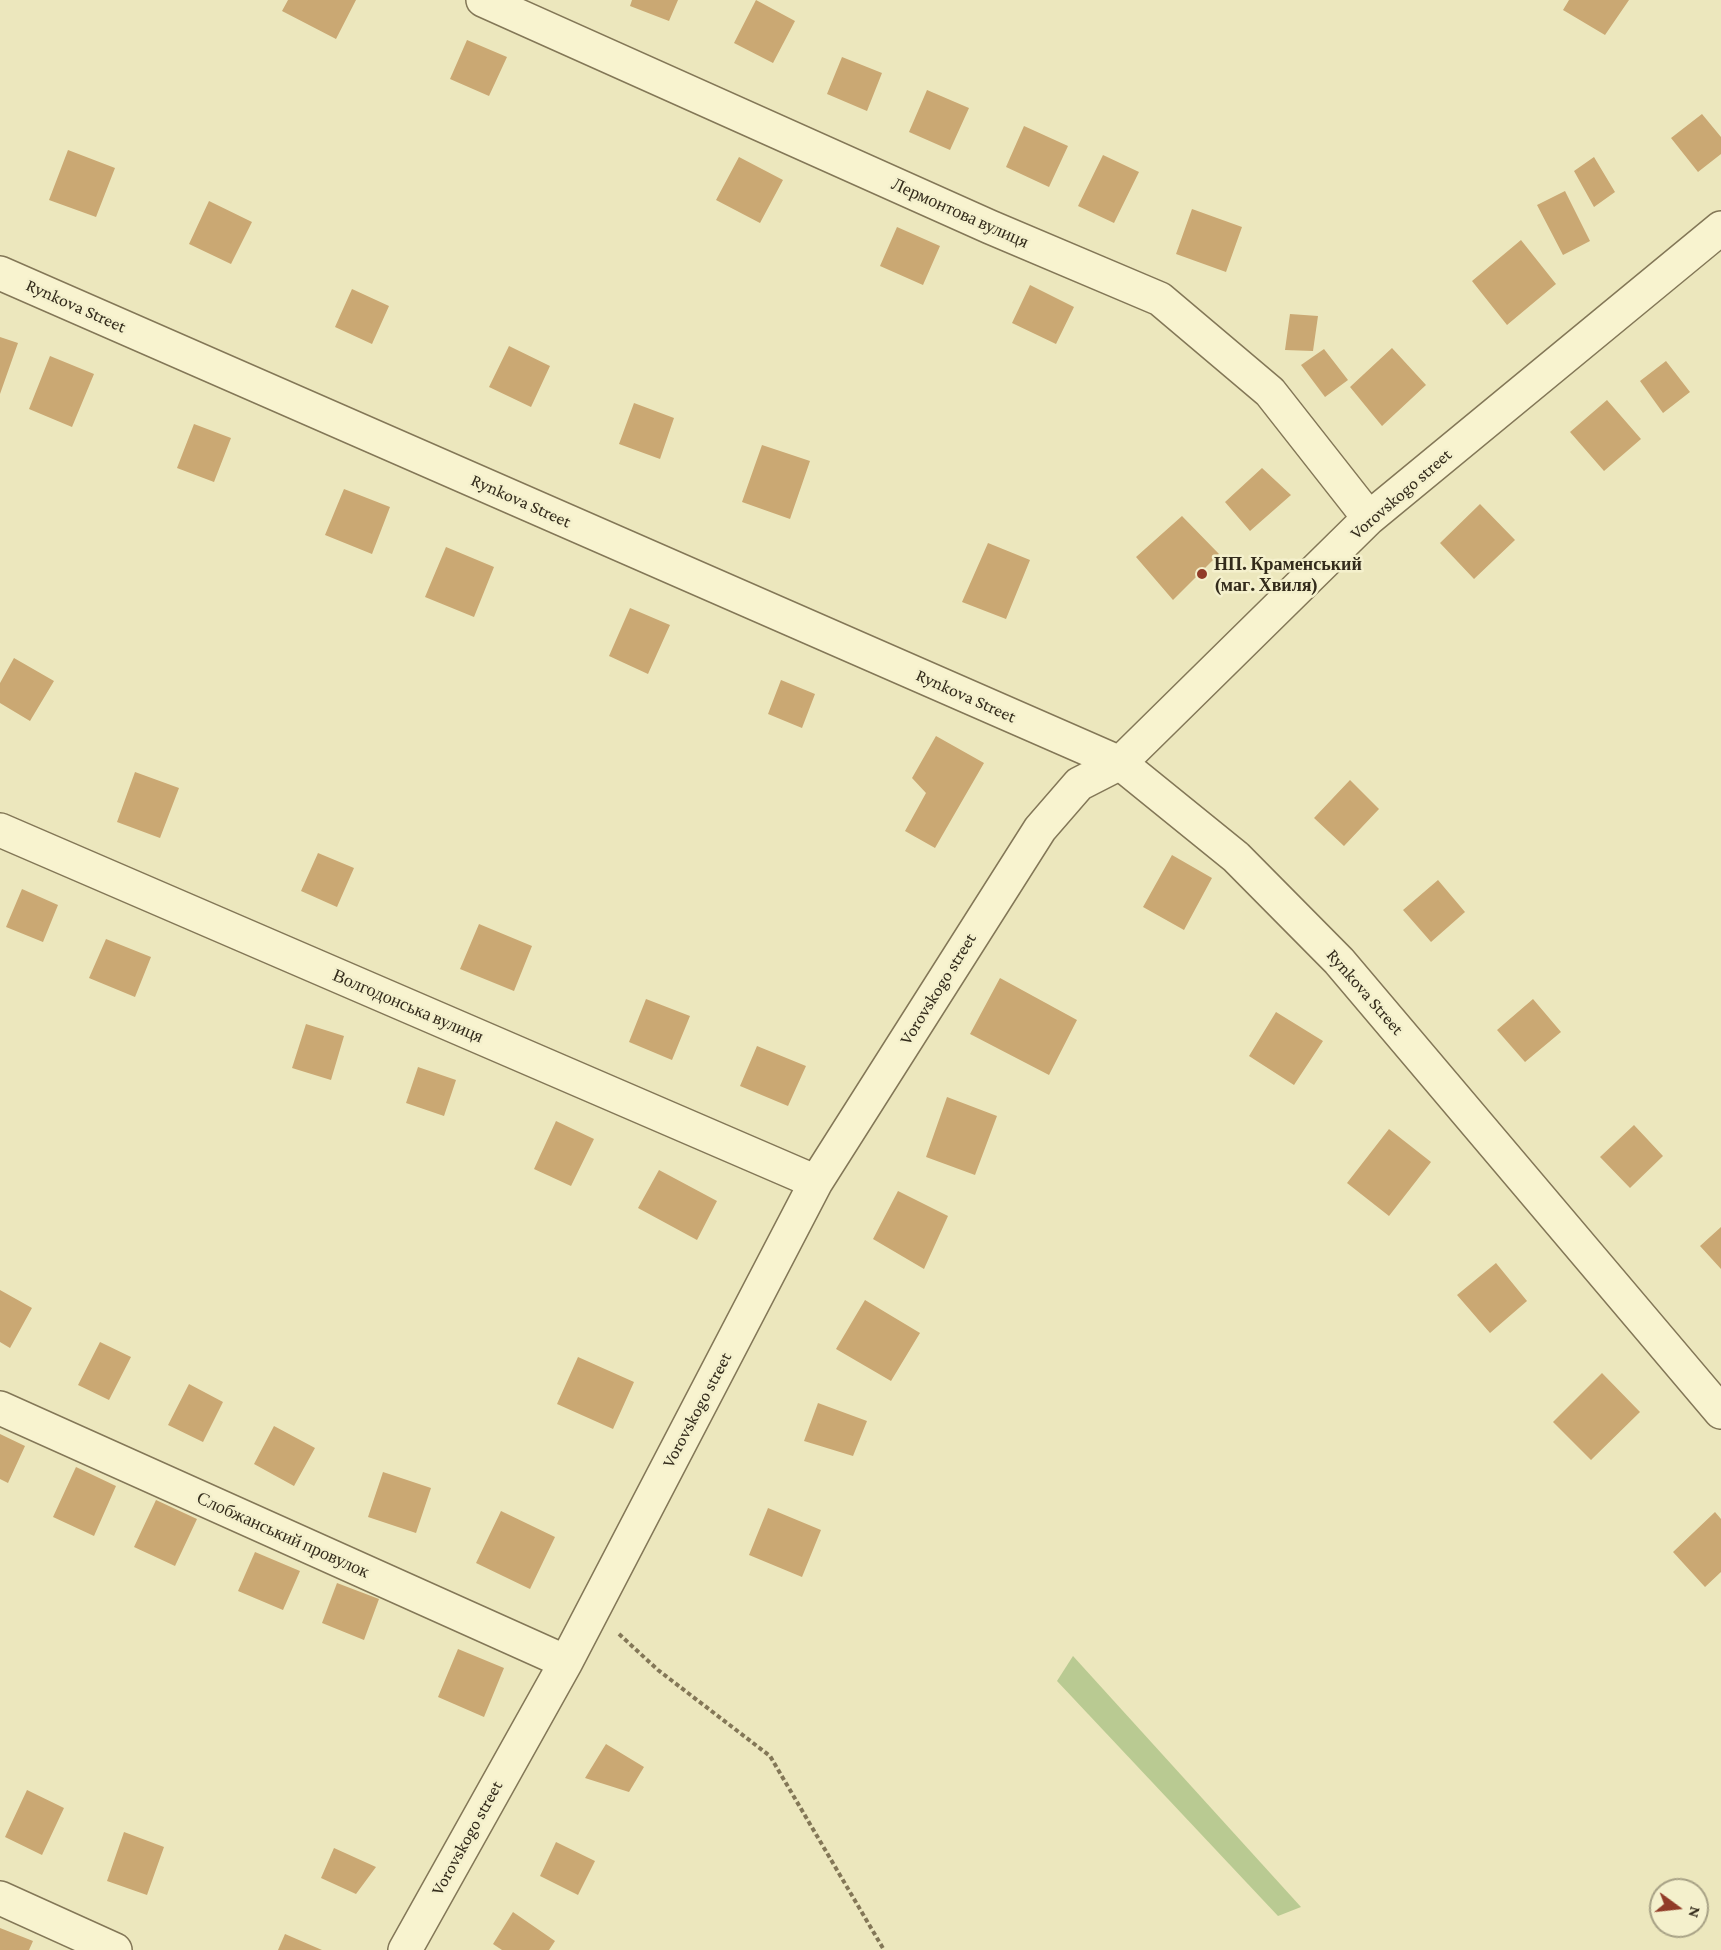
<!DOCTYPE html>
<html>
<head>
<meta charset="utf-8">
<style>
	body { margin:0 }
	#map { position:relative; width:1721px; height:1950px; overflow:hidden; background:#ece7bd; font-family:"Crimson Pro",serif }
	canvas { display:block }
	.north { position:absolute; left:1649px; top:1878px; width:60px; height:60px; box-sizing:border-box; background:#f4f0cc; border:2px solid #a7a185; border-radius:50%; rotate:105deg; font-size:16px; font-weight:700; line-height:24px; text-align:center; color:#332b1b }
	.north::after { content:''; display:block; margin:auto; width:21px; height:27px; background:#913b28; clip-path:polygon(50% 0,100% 100%,50% 72%,0 100%) }
</style>
</head>
<body>
<div id="map">
<canvas width="1721" height="1950"></canvas>
<div class="north">N</div>
</div>
<script>
const ctx = document.querySelector('canvas').getContext('2d');
ctx.lineJoin = 'round';
function fillPath(path, color) { ctx.fillStyle = color; ctx.fill(path, 'evenodd'); }
const toPath = rows => new Path2D(rows.map(r => 'M' + r).join(''));
function strokePath(path, color, width, dash) { ctx.strokeStyle = color; ctx.lineWidth = width; ctx.lineCap = dash ? 'butt' : 'round'; ctx.setLineDash(dash || []); ctx.stroke(path); }
function write(font, color, halo, rows, align = 'center') {
  ctx.font = font + ' "Crimson Pro",serif'; ctx.lineWidth = 5; ctx.setLineDash([]); ctx.textBaseline = 'middle'; ctx.strokeStyle = halo; ctx.fillStyle = color; for (const [text, x, y, turn = 0] of rows) {
    ctx.save(); ctx.translate(x, y); ctx.rotate((+turn || 0) * Math.PI / 180); ctx.textAlign = isNaN(turn) ? turn : align; if (halo) ctx.strokeText(text, 0, 0); ctx.fillText(text, 0, 0); ctx.restore();
  }
}
fillPath(toPath([
	[1073,1656,1301,1907,1278,1916,1057,1681]
]), '#b9ca92');
fillPath(toPath([
	[288,0,356,0,336,39,282,11],
	[632,0,678,0,669,21,630,6],
	[756,0,795,21,773,63,734,43],
	[1569,0,1629,0,1605,35,1563,10],
	[467,40,507,57,489,96,450,79],
	[842,57,882,73,867,111,827,94],
	[927,90,969,108,950,150,909,132],
	[1702,114,1721,137,1721,154,1698,172,1671,138],
	[1024,126,1068,146,1049,187,1006,167],
	[68,150,115,168,96,217,49,200],
	[1103,155,1139,172,1114,223,1078,206],
	[739,157,783,180,760,223,716,200],
	[1594,157,1615,192,1594,207,1574,171],
	[1565,191,1590,241,1563,255,1537,205],
	[209,201,252,222,231,264,189,244],
	[1192,209,1242,227,1226,272,1176,254],
	[897,227,940,246,923,285,880,266],
	[1521,240,1556,284,1507,325,1472,281],
	[1030,285,1074,307,1056,344,1012,323],
	[352,289,389,306,372,344,335,327],
	[1290,314,1318,316,1313,351,1285,350],
	[0,337,18,343,0,394],
	[509,346,550,366,531,407,489,387],
	[1392,348,1426,385,1382,426,1350,387],
	[1324,349,1348,380,1325,397,1301,365],
	[50,356,94,374,72,427,29,409],
	[1666,361,1690,392,1663,413,1640,381],
	[1607,400,1641,439,1604,471,1570,432],
	[634,403,674,418,660,459,619,444],
	[194,424,231,438,214,482,177,468],
	[762,445,810,461,790,519,742,502],
	[1262,468,1291,495,1250,531,1225,502],
	[344,489,390,507,372,554,325,535],
	[1480,504,1515,540,1474,579,1440,543],
	[1182,516,1219,554,1173,600,1136,557],
	[988,543,1030,560,1006,619,962,602],
	[446,547,494,567,474,617,425,597],
	[630,608,670,625,648,674,609,656],
	[14,658,54,681,30,721,0,703,0,683],
	[781,680,815,694,802,728,768,714],
	[936,736,984,763,935,848,905,831,926,793,912,778],
	[135,772,179,788,160,838,117,822],
	[1350,780,1379,809,1344,846,1314,818],
	[318,853,354,868,337,907,301,891],
	[1172,855,1212,878,1184,930,1143,907],
	[1438,880,1465,912,1431,942,1403,910],
	[22,889,58,905,43,942,6,927],
	[479,924,532,946,514,991,460,969],
	[106,939,151,957,135,997,89,978],
	[1000,978,1077,1020,1049,1075,970,1034],
	[646,999,690,1016,672,1060,629,1042],
	[1533,999,1561,1032,1525,1062,1497,1030],
	[1276,1012,1323,1041,1294,1085,1249,1056],
	[306,1024,344,1036,331,1080,292,1068],
	[757,1046,806,1066,788,1106,740,1086],
	[418,1067,456,1080,444,1116,406,1103],
	[947,1097,997,1116,975,1175,926,1157],
	[556,1121,594,1139,571,1186,534,1169],
	[1634,1125,1663,1156,1630,1188,1600,1157],
	[1389,1129,1431,1162,1389,1216,1347,1183],
	[659,1170,717,1201,697,1240,638,1208],
	[898,1191,948,1216,924,1269,873,1239],
	[1721,1227,1721,1269,1700,1246],
	[1496,1263,1527,1301,1490,1333,1457,1295],
	[0,1290,32,1308,10,1348,0,1342],
	[865,1300,920,1333,891,1381,836,1349],
	[100,1342,131,1357,109,1400,78,1385],
	[578,1357,634,1382,613,1429,557,1404],
	[1602,1373,1640,1412,1591,1460,1553,1422],
	[189,1384,223,1402,203,1442,168,1425],
	[818,1403,867,1421,853,1456,804,1441],
	[274,1426,315,1448,294,1486,254,1464],
	[0,1434,25,1446,8,1483,0,1479],
	[76,1467,116,1486,94,1536,53,1517],
	[383,1472,431,1488,416,1533,368,1517],
	[156,1500,197,1519,175,1566,134,1547],
	[768,1508,821,1530,802,1577,749,1555],
	[501,1511,555,1537,530,1589,476,1563],
	[1715,1512,1721,1519,1721,1572,1705,1587,1673,1552],
	[255,1552,300,1571,283,1610,238,1591],
	[337,1583,379,1599,364,1640,322,1623],
	[458,1649,504,1668,484,1717,438,1697],
	[606,1744,644,1767,629,1792,585,1778],
	[27,1790,64,1808,42,1855,5,1837],
	[124,1832,164,1847,147,1895,107,1881],
	[556,1842,595,1861,578,1895,540,1876],
	[334,1848,376,1867,356,1894,321,1878],
	[513,1912,555,1941,549,1950,502,1950,493,1944],
	[0,1928,33,1941,29,1950,0,1950],
	[285,1934,322,1950,278,1950]
]), '#caa873');
const minor = toPath([
	[483,0,990,227,1160,299,1270,392,1369,518],
	[0,273,1120,763,1236,857,1339,961,1721,1412],
	[0,830,816,1182],
	[0,1408,566,1662],
	[0,1898,115,1950],
	[405,1950,566,1662,816,1182,1040,829,1079,784,1120,763,1369,518,1721,228]
]);
strokePath(minor, '#837757', 36);
strokePath(toPath([
	[619,1634,658,1670,770,1756,884,1950]
]), '#837757', 4, [4.5, 3]);
strokePath(minor, '#f8f3cf', 33);
for (const [x, y, r, color] of [
	[1202,574,6,"#913b28"]
]) { const dot = new Path2D(); dot.arc(x, y, r, 0, 2 * Math.PI); ctx.fillStyle = color; ctx.fill(dot); strokePath(dot, '#f4f0cc', 2); }
write('18px', '#332b1b', '#f4f0cc', [
	["Лермонтова вулиця",960,213,24],
	["Rynkova Street",76,306,24],
	["Vorovskogo street",1401,494,-41],
	["Rynkova Street",521,501,24],
	["Rynkova Street",966,696,24],
	["Vorovskogo street",938,989,-58],
	["Rynkova Street",1365,992,49],
	["Волгодонська вулиця",408,1006,23],
	["Vorovskogo street",697,1410,-62],
	["Слобжанський провулок",283,1535,24],
	["Vorovskogo street",467,1838,-61]
]);
write('bold 18px', '#332b1b', '#f4f0cc', [
	["НП. Краменський",1214,564],
	["(маг. Хвиля)",1214,585]
], 'left');
</script>
</body>
</html>
